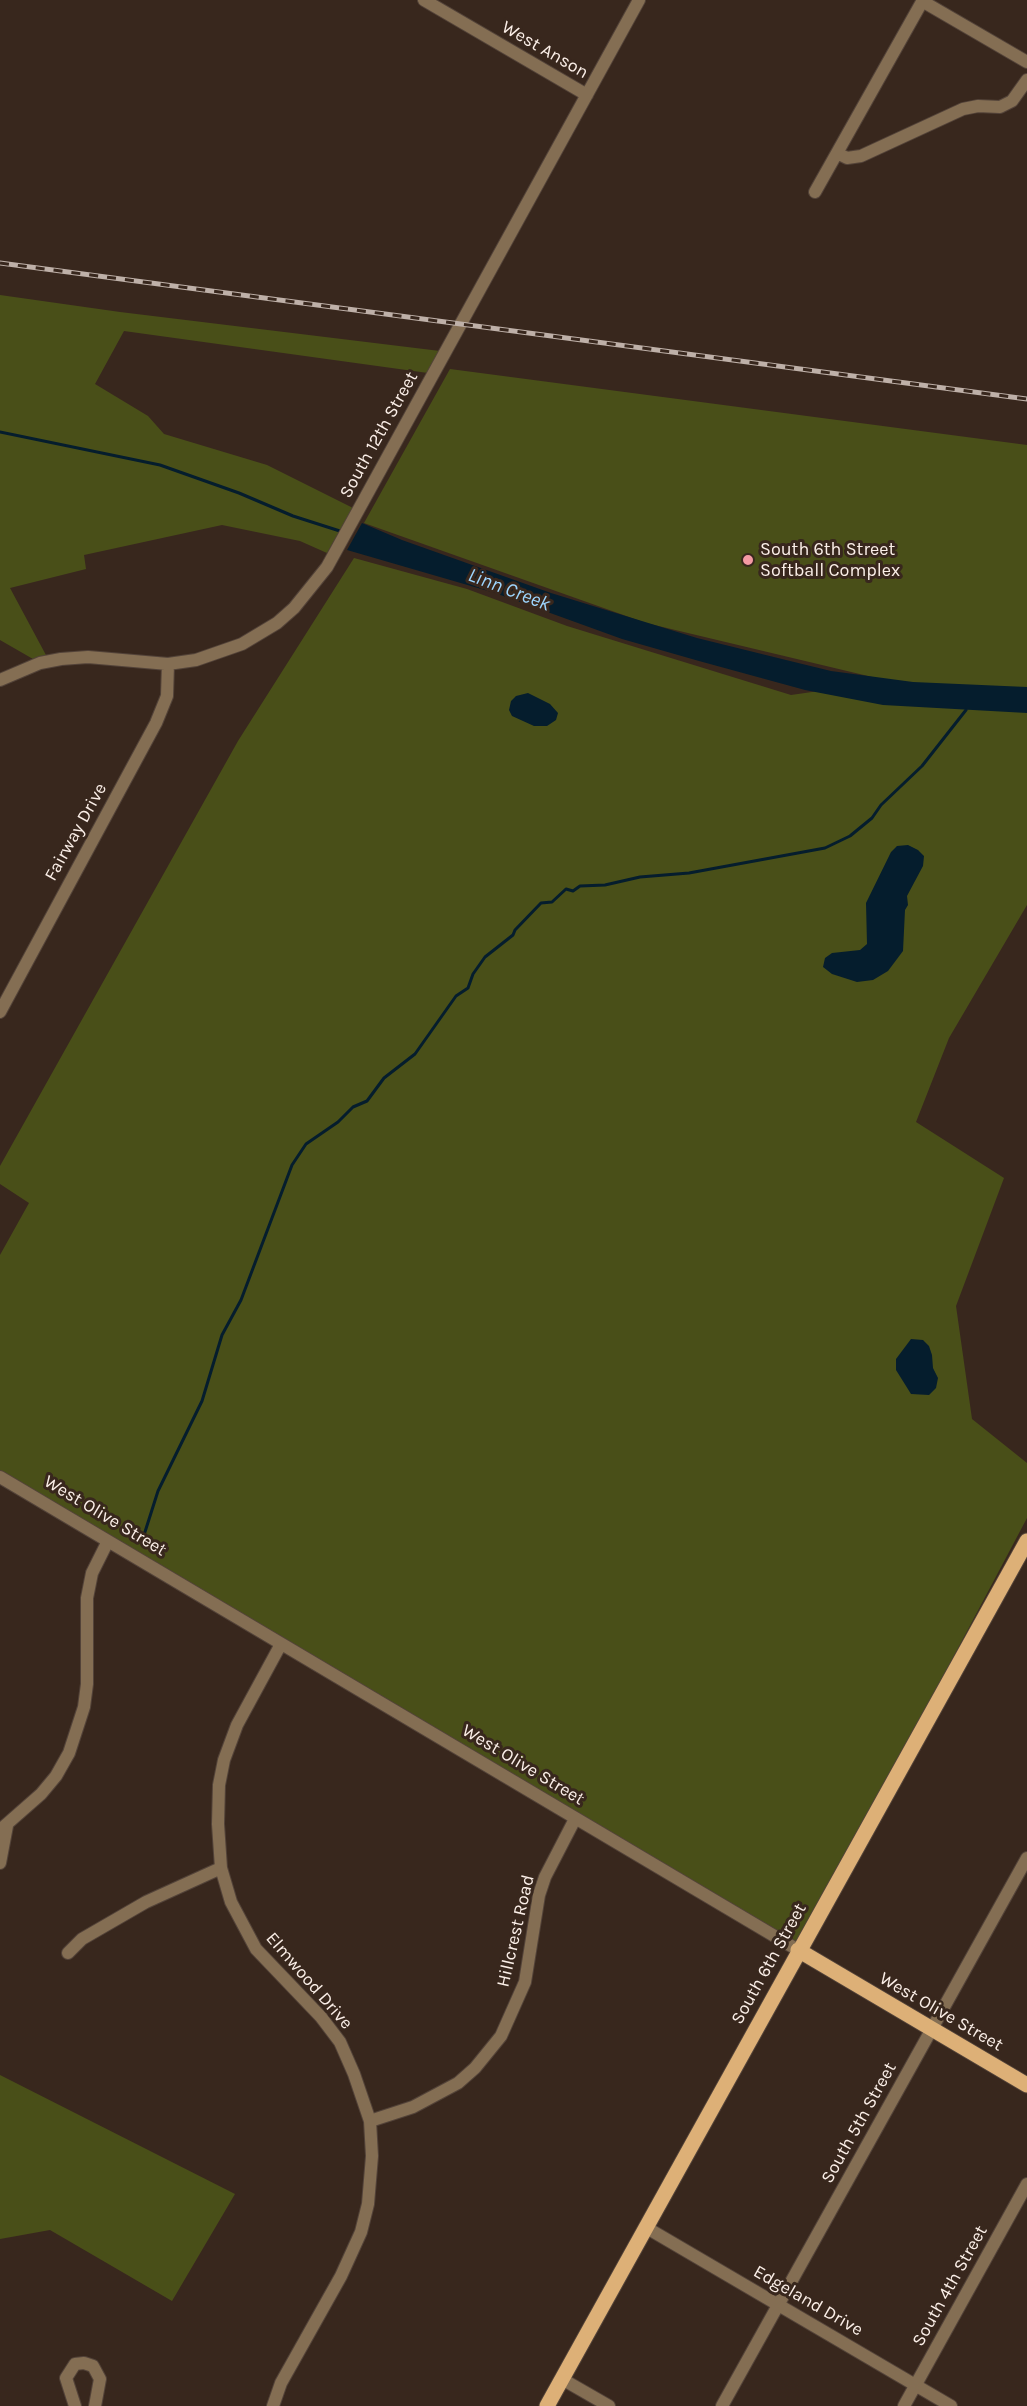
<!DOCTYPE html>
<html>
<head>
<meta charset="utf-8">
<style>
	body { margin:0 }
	canvas { display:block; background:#38271d }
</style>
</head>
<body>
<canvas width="1027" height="2406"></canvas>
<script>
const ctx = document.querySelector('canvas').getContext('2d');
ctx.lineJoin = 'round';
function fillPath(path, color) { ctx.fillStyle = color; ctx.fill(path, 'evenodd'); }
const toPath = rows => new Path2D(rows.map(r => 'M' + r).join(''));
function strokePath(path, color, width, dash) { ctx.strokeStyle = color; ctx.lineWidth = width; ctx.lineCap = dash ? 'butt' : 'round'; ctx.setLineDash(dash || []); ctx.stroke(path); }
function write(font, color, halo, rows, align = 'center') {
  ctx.font = font + ' Karla,sans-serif'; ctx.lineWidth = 6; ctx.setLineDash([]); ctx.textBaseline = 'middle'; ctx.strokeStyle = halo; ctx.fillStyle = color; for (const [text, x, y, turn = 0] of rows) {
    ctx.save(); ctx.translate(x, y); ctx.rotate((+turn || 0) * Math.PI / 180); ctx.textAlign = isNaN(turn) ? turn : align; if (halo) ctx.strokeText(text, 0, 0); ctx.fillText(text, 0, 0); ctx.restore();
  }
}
fillPath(toPath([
	[0,295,120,312,440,351,428,373,124,331,95,384,148,416,164,434,267,465,353,508,327,553,300,541,222,525,84,555,86,569,10,588,47,657,33,659,0,640],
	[450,369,1027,445,1027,905,949,1038,916,1122,1004,1178,956,1306,972,1419,1027,1463,1027,1518,798,1950,0,1477,0,1255,29,1203,0,1184,0,1166,238,741,354,558,467,589,567,626,791,695,889,681,646,623,364,523],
	[0,2075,235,2194,172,2301,50,2230,0,2239]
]), '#494f18');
fillPath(toPath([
	[362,523,402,540,551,593,697,638,786,660,831,671,913,682,1027,687,1027,713,883,705,805,690,699,661,622,639,495,593,347,550],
	[528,693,550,704,558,713,556,720,547,726,534,726,512,716,509,710,511,701,516,696],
	[908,845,918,850,924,856,923,866,907,896,908,905,905,910,903,951,888,971,873,980,857,982,832,974,823,967,825,958,832,953,860,950,867,944,866,903,891,852,897,846],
	[911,1339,923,1340,929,1346,932,1355,933,1368,938,1378,936,1388,929,1395,911,1394,896,1370,896,1359]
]), '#051d2d');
strokePath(toPath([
	[0,432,160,465,239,493,293,516,343,532],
	[144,1535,158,1491,202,1401,222,1335,241,1300,292,1165,306,1144,338,1122,353,1107,367,1101,384,1078,415,1054,456,996,468,988,473,974,485,957,513,935,515,930,541,903,552,902,566,889,573,891,580,886,605,885,640,877,689,873,825,848,850,836,872,818,881,805,922,766,966,710]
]), '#051d2d', 3);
const minor = toPath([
	[424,0,587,95],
	[922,1,1027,62],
	[837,153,847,158,861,156,963,109,978,106,1000,107,1012,101,1027,80],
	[815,192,923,0],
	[0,680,40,663,61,659,88,657,168,664,196,660,242,644,277,623,294,608,327,567,639,0],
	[0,1012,156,723,167,696,168,664],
	[0,1477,798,1950],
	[0,1830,41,1794,56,1776,69,1753,84,1707,87,1684,87,1598,92,1573,108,1541],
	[0,1863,7,1826],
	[68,1953,82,1939,146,1902,221,1868],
	[370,2121,413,2107,458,2083,475,2068,501,2036,525,1982,539,1895,545,1877,575,1819],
	[647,2228,951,2406],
	[562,2379,609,2406],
	[75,2406,66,2378,75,2364,84,2363,93,2366,100,2379,95,2406],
	[273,2406,281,2383,341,2276,361,2232,368,2204,372,2156,370,2121,354,2074,340,2042,321,2017,256,1949,231,1902,221,1868,218,1824,219,1785,224,1760,237,1725,281,1644],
	[722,2406,1027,1858],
	[904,2406,1027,2184]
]);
const major = toPath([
	[798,1950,1027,2085],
	[547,2406,1027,1541]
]);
strokePath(minor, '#534339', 14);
strokePath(major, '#534339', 17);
strokePath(minor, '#846e53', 12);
strokePath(major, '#ddb077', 15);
const rail = toPath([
	[0,263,1027,399]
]);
strokePath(rail, '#beb0a8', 5);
strokePath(rail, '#38271d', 3, [9]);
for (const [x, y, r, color] of [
	[748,560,6,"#f49aa3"]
]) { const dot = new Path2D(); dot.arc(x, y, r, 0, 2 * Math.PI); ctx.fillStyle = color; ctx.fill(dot); strokePath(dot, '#38271d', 2); }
write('18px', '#fbefe8', '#38271d', [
	["West Anson",545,50,30],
	["South 12th Street",379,435,-61],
	["Fairway Drive",76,832,-61],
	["West Olive Street",105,1516,31],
	["West Olive Street",523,1765,31],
	["Hillcrest Road",516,1931,-77],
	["South 6th Street",769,1964,-61],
	["Elmwood Drive",309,1981,49],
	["West Olive Street",941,2012,30],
	["South 5th Street",859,2123,-61],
	["South 4th Street",950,2286,-61],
	["Edgeland Drive",808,2301,30]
]);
write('18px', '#fbefe8', '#38271d', [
	["South 6th Street",760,550],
	["Softball Complex",760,571]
], 'left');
write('italic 20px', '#9dd6ff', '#38271d', [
	["Linn Creek",509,590,21]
]);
</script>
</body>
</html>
